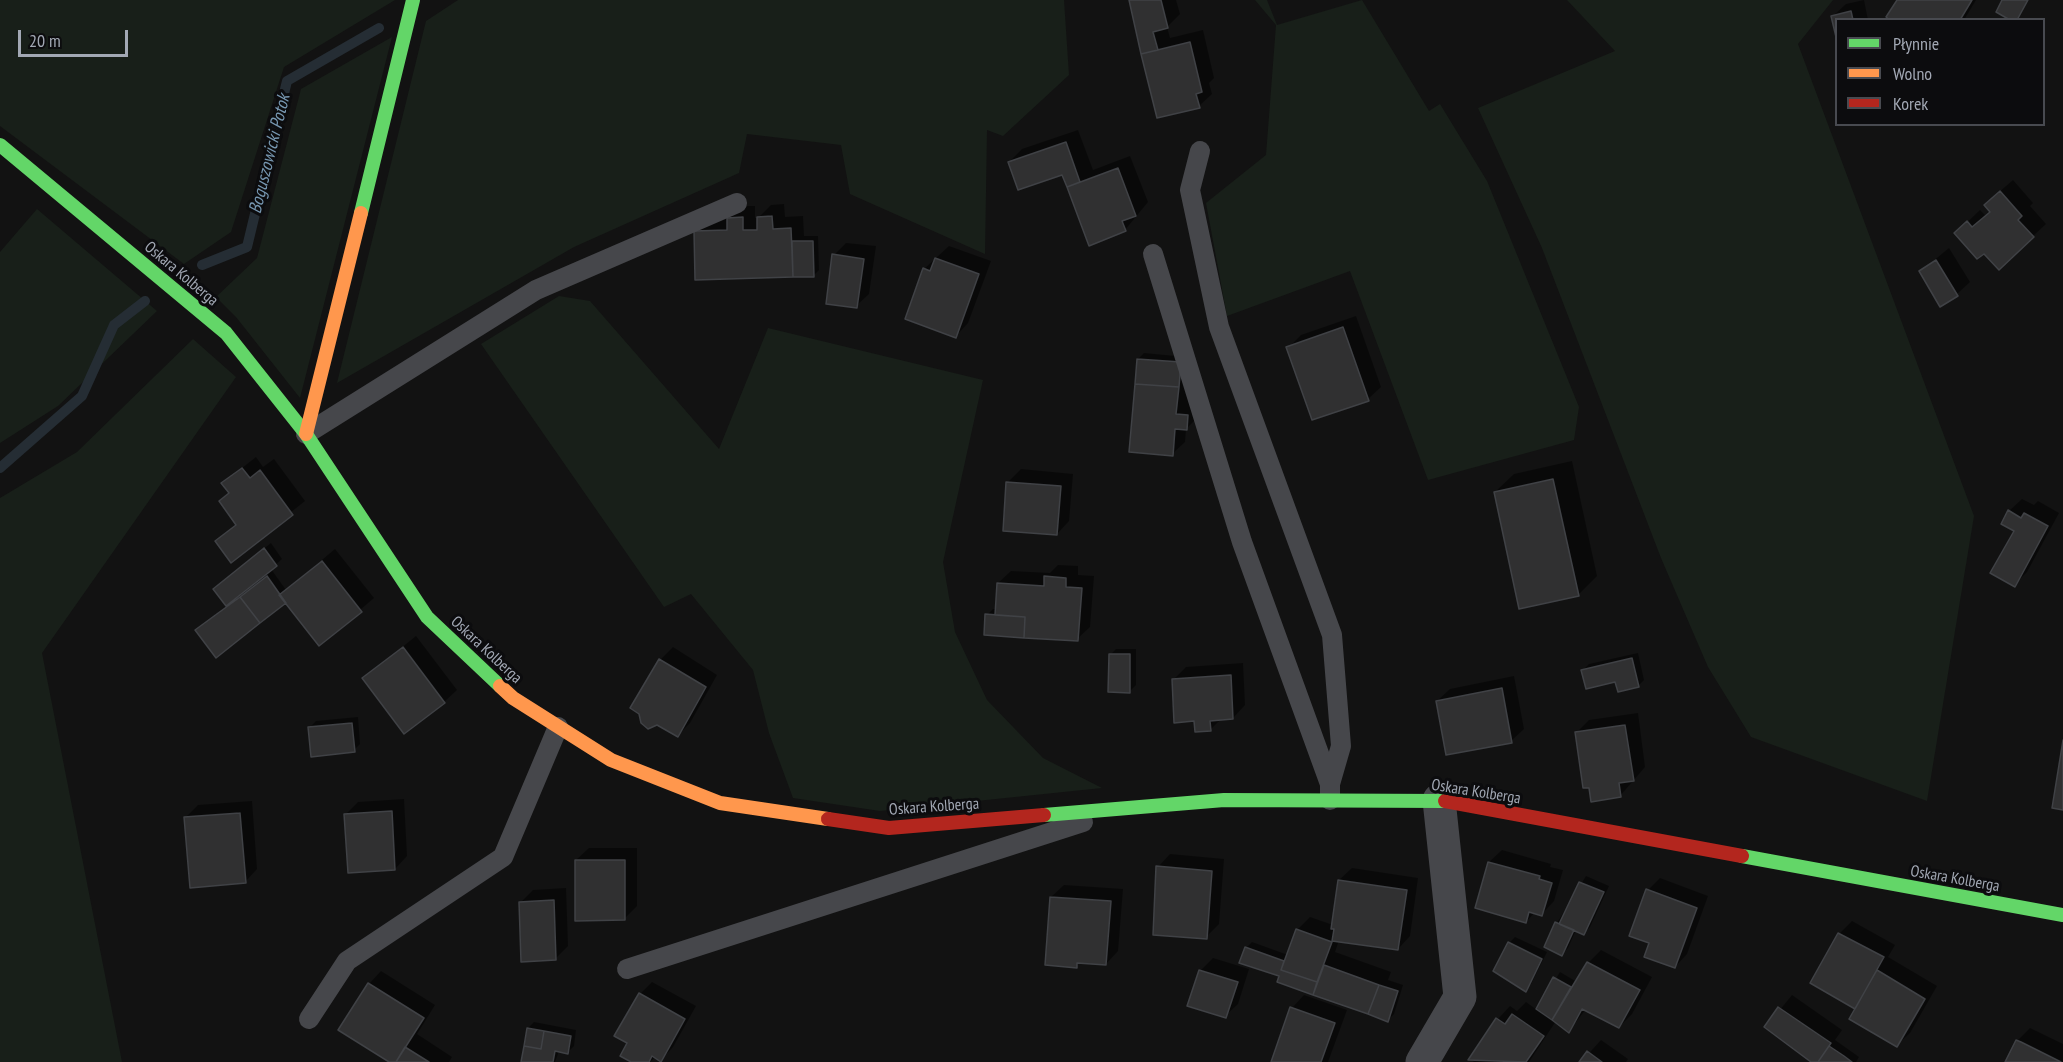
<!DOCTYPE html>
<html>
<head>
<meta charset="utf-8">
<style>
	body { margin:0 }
	#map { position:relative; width:2063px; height:1062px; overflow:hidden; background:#121212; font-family:"PT Sans Narrow",sans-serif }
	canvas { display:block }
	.legend { position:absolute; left:1835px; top:18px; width:210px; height:108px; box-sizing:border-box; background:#0c0c0e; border:2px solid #484a50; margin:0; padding:8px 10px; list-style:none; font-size:18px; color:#a2a8b4 }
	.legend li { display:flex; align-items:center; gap:12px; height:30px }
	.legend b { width:30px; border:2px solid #484a50 }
	.scale { position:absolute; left:18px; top:30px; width:110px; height:27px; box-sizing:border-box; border:3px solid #a2a8b4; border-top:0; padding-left:8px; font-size:18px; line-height:21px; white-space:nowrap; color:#a2a8b4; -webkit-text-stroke:4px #0c0c0e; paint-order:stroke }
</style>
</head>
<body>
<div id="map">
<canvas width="2063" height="1062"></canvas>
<ul class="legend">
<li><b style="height:8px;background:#63d668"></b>Płynnie</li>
<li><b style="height:8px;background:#ff974d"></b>Wolno</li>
<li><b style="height:8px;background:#b3261e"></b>Korek</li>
</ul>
<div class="scale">20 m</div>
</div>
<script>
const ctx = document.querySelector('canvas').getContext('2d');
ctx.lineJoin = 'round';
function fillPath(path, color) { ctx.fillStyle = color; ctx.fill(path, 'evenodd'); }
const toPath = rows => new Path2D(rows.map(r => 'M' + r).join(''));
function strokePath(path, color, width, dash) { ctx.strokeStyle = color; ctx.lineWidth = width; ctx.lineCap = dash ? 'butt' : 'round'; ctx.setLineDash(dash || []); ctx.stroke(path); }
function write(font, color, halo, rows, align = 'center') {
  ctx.font = font + ' "PT Sans Narrow",sans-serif'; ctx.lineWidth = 6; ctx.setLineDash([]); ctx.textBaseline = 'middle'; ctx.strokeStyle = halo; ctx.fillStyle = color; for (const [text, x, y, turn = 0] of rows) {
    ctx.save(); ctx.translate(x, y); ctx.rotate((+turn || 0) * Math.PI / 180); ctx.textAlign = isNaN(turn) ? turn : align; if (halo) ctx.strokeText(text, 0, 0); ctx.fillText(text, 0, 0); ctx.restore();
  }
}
fillPath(toPath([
	[0,0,395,0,284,67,231,232,184,264,0,126],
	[458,0,1064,0,1069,75,1003,136,987,130,985,254,850,194,841,145,747,134,739,173,574,247,337,383,426,21],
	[1255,0,1267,0,1277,25,1362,0,1429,111,1440,104,1487,181,1579,407,1574,440,1428,480,1350,271,1227,316,1206,203,1266,155,1276,25],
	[1567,0,1833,0,1798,44,1974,516,1927,801,1751,737,1708,667,1661,558,1542,248,1478,108,1615,51],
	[392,37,300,398,236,317,216,297,257,258,301,89],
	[37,209,157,311,58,406,0,443,0,252],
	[559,296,590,301,719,449,768,328,983,380,943,562,955,632,987,700,1043,758,1102,788,880,811,793,798,769,733,753,670,691,594,664,607,481,344],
	[193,339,236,377,42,653,122,1062,0,1062,0,498,77,452]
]), '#181f19');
fillPath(toPath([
	[1131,0,1176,0,1180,14,1167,27,1170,38,1203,30,1214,78,1209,83,1212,94,1199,106,1158,116],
	[1864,0,1868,20,1836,20,1836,30,1833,16,1846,4],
	[1899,0,1976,0,1964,20,1893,20],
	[2004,0,2029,0,2016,20],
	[1078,130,1093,170,1130,156,1148,202,1125,230,1090,244,1063,173,1009,162,1022,149],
	[2013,180,2033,203,2030,206,2046,224,2033,236,1984,252,1956,233,1980,210,1986,216,1991,211,1998,193],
	[784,204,785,217,803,216,804,236,818,236,819,270,813,276,793,276,695,231,708,219,729,218,741,206,755,206,755,218,758,218,771,205],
	[846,243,876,246,869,294,856,306,834,255],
	[949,246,991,261,968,323,956,336,924,269],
	[1949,248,1970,282,1957,294,1921,271],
	[1356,316,1381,387,1368,399,1288,348,1301,335],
	[1144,353,1186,357,1191,375,1188,402,1200,402,1199,416,1186,429,1185,442,1172,454,1138,359],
	[256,457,263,467,274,459,305,501,231,560,217,541,237,523,221,501,230,492,223,483],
	[1572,461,1597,576,1578,595,1495,492,1514,474],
	[1021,469,1073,474,1069,521,1057,534,1004,530,1008,482],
	[2022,499,2034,505,2038,501,2059,513,2027,572,2014,585,2016,530,2009,511],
	[271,543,282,559,271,569,286,590,335,549,374,598,320,644,286,601,197,631,227,605,221,583],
	[1058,565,1078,566,1078,575,1094,576,1090,627,1077,639,987,615,993,609,997,609,998,583,1011,571,1050,573],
	[416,636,457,690,444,702,364,678],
	[673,647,717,675,690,723,678,735,660,660],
	[1116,649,1136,649,1136,685,1130,691,1110,655],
	[1638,653,1644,680,1638,686,1583,670,1589,664],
	[1243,663,1245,705,1233,718,1222,718,1210,730,1196,720,1173,680,1186,667],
	[1514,676,1524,729,1511,741,1437,701,1450,689],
	[1638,713,1645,767,1620,796,1576,733,1589,720],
	[358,717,360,744,354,750,310,727,316,721],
	[404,799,407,856,395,869,346,814,358,802],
	[252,801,257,869,245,882,185,818,198,805],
	[589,848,637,848,637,906,624,919,576,860],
	[1502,850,1551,864,1550,867,1563,870,1554,901,1542,914,1535,912,1526,922,1476,907,1489,862],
	[1170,854,1224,859,1219,924,1206,937,1158,867],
	[1352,868,1418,878,1410,936,1398,949,1339,940,1335,952,1391,972,1388,980,1403,985,1394,1014,1388,1020,1279,981,1280,975,1246,948,1252,942,1288,955,1297,930,1310,917,1333,925,1339,880],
	[1586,876,1609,886,1590,927,1584,933,1576,930,1568,948,1562,954,1557,923],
	[1660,878,1708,896,1687,954,1675,967,1648,890],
	[1064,885,1123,889,1118,951,1106,964,1080,962,1076,966,1051,897],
	[566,888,568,946,555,959,521,902,533,890],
	[1852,921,1895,945,1888,957,1937,986,1910,1033,1897,1045,1857,1008,1812,983,1840,933],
	[1515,937,1547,952,1531,984,1526,990,1509,943],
	[1601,950,1652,977,1632,1014,1619,1027,1586,1009,1569,1031,1556,1021,1529,1062,1474,1062,1470,1059,1498,1019,1510,1006,1517,1011,1526,1002,1537,1010,1560,972,1577,982,1588,963],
	[1213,958,1249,969,1238,1004,1225,1016,1200,971],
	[381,971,435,1005,417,1034,452,1057,449,1062,391,1062,369,984],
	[652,982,696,1006,673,1047,661,1060,655,1057,650,1062,634,1062,629,1042,640,994],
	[1304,995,1347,1010,1328,1062,1272,1062,1292,1008],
	[1792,995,1842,1030,1835,1040,1859,1057,1856,1062,1813,1062,1766,1027],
	[534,1022,576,1030,574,1046,568,1052,559,1051,555,1062,531,1062,528,1028],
	[2030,1028,2063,1044,2063,1062,2007,1062,2017,1041],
	[1601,1040,1628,1059,1626,1062,1581,1062]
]), '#0007');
strokePath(toPath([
	[202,265,247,247,287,81,379,28],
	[0,468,82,396,114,325,145,301]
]), '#252d34', 10);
const building = toPath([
	[1129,0,1161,0,1168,28,1153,32,1158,50,1141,54,1129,0],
	[1897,0,1972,0,1960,20,1890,20,1886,17,1897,0],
	[2002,0,2028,0,2017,20,2010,20,1996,12,2002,0],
	[1851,11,1853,20,1836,20,1836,37,1831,16,1851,11],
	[1190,42,1202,92,1196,94,1200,108,1157,118,1141,54,1190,42],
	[1066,142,1080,182,1067,187,1062,175,1018,190,1008,162,1066,142],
	[1118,168,1136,216,1122,221,1126,231,1089,246,1067,187,1118,168],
	[2000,191,2022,216,2018,220,2034,237,1999,270,1984,254,1977,259,1954,233,1967,221,1972,227,1990,212,1984,205,2000,191],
	[772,216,773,229,791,228,793,277,695,280,694,231,727,230,727,218,743,217,743,230,757,230,757,217,772,216],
	[792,241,813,241,814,277,793,277,792,241],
	[832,254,864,259,857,308,826,304,832,254],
	[935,258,979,274,956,338,905,319,923,268,930,271,935,258],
	[1936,260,1958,296,1940,307,1919,271,1936,260],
	[1343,327,1369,401,1312,420,1286,347,1343,327],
	[1137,359,1181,362,1179,387,1135,384,1137,359],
	[1135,384,1179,387,1176,414,1188,415,1187,430,1175,429,1173,456,1129,452,1135,384],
	[242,468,250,478,260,470,293,515,231,563,215,541,236,525,219,501,229,493,221,483,242,468],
	[1553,479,1579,596,1519,609,1494,492,1553,479],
	[1006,482,1061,486,1057,535,1003,531,1006,482],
	[2008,510,2021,518,2024,513,2048,526,2015,587,1990,573,2014,531,2001,524,2008,510],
	[264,548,277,566,226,606,213,589,264,548],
	[322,561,362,612,319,646,279,595,322,561],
	[267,576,286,603,260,623,240,597,267,576],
	[1044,576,1066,578,1066,587,1082,588,1078,641,1024,638,1025,617,995,615,997,583,1044,586,1044,576],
	[240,597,260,623,216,658,195,630,240,597],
	[985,614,1025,617,1024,638,984,635,985,614],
	[403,647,445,703,404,734,362,678,403,647],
	[1109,654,1130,654,1130,693,1108,692,1109,654],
	[1632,658,1639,687,1618,692,1615,682,1586,689,1581,670,1632,658],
	[659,659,706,687,678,737,657,725,648,729,641,723,639,714,630,708,659,659],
	[1231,675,1233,719,1210,721,1211,731,1195,732,1194,721,1174,723,1172,679,1231,675],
	[1502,688,1512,743,1446,755,1436,701,1502,688],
	[352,723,355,752,311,757,308,727,352,723],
	[1625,725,1634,781,1619,783,1621,797,1591,802,1589,788,1583,788,1575,732,1625,725],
	[2063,740,2063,810,2052,808,2063,740],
	[392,811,395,870,348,873,344,814,392,811],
	[240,813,246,883,190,888,184,817,240,813],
	[575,860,625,860,625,920,575,921,575,860],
	[1488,862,1540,876,1539,879,1552,883,1542,916,1529,912,1526,923,1475,908,1488,862],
	[1156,866,1212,871,1207,939,1153,935,1156,866],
	[1338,880,1407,890,1398,950,1332,941,1334,929,1331,929,1338,880],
	[1579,882,1604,892,1584,935,1559,924,1579,882],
	[1646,889,1697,908,1675,968,1644,957,1649,943,1629,936,1646,889],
	[1050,897,1111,901,1106,965,1077,963,1077,968,1045,965,1050,897],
	[554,900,556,960,521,962,519,902,554,900],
	[1555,922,1574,930,1562,956,1544,947,1555,922],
	[1296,929,1332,942,1317,982,1281,970,1296,929],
	[1838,933,1884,957,1855,1009,1810,983,1838,933],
	[1508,942,1542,959,1526,992,1493,971,1508,942],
	[1245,947,1284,961,1281,970,1317,982,1313,995,1277,982,1279,976,1239,963,1245,947],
	[1587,962,1640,990,1619,1028,1582,1009,1569,1033,1552,1020,1587,962],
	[1324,965,1379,985,1368,1014,1313,995,1324,965],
	[1199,970,1238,982,1226,1018,1187,1006,1199,970],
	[1877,970,1925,999,1897,1047,1849,1019,1877,970],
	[1553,977,1571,987,1552,1020,1536,1009,1553,977],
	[368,983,424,1018,396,1062,389,1062,338,1030,368,983],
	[1379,985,1398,991,1388,1022,1368,1014,1379,985],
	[639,993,685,1019,661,1062,652,1056,649,1062,631,1062,620,1056,627,1043,614,1036,639,993],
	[1290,1007,1335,1023,1321,1062,1271,1062,1290,1007],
	[1778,1007,1831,1043,1818,1062,1811,1062,1764,1027,1778,1007],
	[1512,1014,1544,1036,1526,1062,1468,1060,1496,1018,1505,1024,1512,1014],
	[527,1028,544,1031,541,1049,524,1046,527,1028],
	[544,1031,571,1036,568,1054,555,1051,553,1062,521,1062,524,1046,541,1049,544,1031],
	[2016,1040,2021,1042,2061,1062,2005,1062,2016,1040],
	[1829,1046,1844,1056,1852,1062,1818,1062,1829,1046],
	[405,1047,429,1062,396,1062,405,1047],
	[1587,1051,1602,1062,1579,1062,1587,1051]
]);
fillPath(building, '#303031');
strokePath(building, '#404246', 1.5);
strokePath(toPath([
	[1200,151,1190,190,1219,327,1332,635,1341,746,1330,784,1330,800],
	[1153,254,1242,542,1330,784],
	[306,434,536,290,737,203],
	[627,969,1083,822],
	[309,1019,347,961,503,857,558,727]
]), '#46474b', 20);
strokePath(toPath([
	[1422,1062,1460,997,1439,800]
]), '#46474b', 33);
strokePath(toPath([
	[0,145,226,333,306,434,427,617,500,686],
	[361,213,413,0],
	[1044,815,1224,800,1445,801],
	[1742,856,2063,915]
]), '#63d668', 14);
strokePath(toPath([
	[306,434,361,213],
	[500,686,513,698,611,760,720,803,828,819]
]), '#ff974d', 14);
strokePath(toPath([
	[1445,801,1742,856],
	[828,819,889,828,1044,815]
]), '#b3261e', 14);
write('16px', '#a2a8b4', '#0c0c0e', [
	["Oskara Kolberga",181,274,40],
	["Oskara Kolberga",486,650,43],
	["Oskara Kolberga",1476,792,9],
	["Oskara Kolberga",934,807,-4],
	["Oskara Kolberga",1955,879,10]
]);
write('italic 18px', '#7797b1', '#0c0c0e', [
	["Boguszowicki Potok",270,154,-76]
]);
</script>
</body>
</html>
